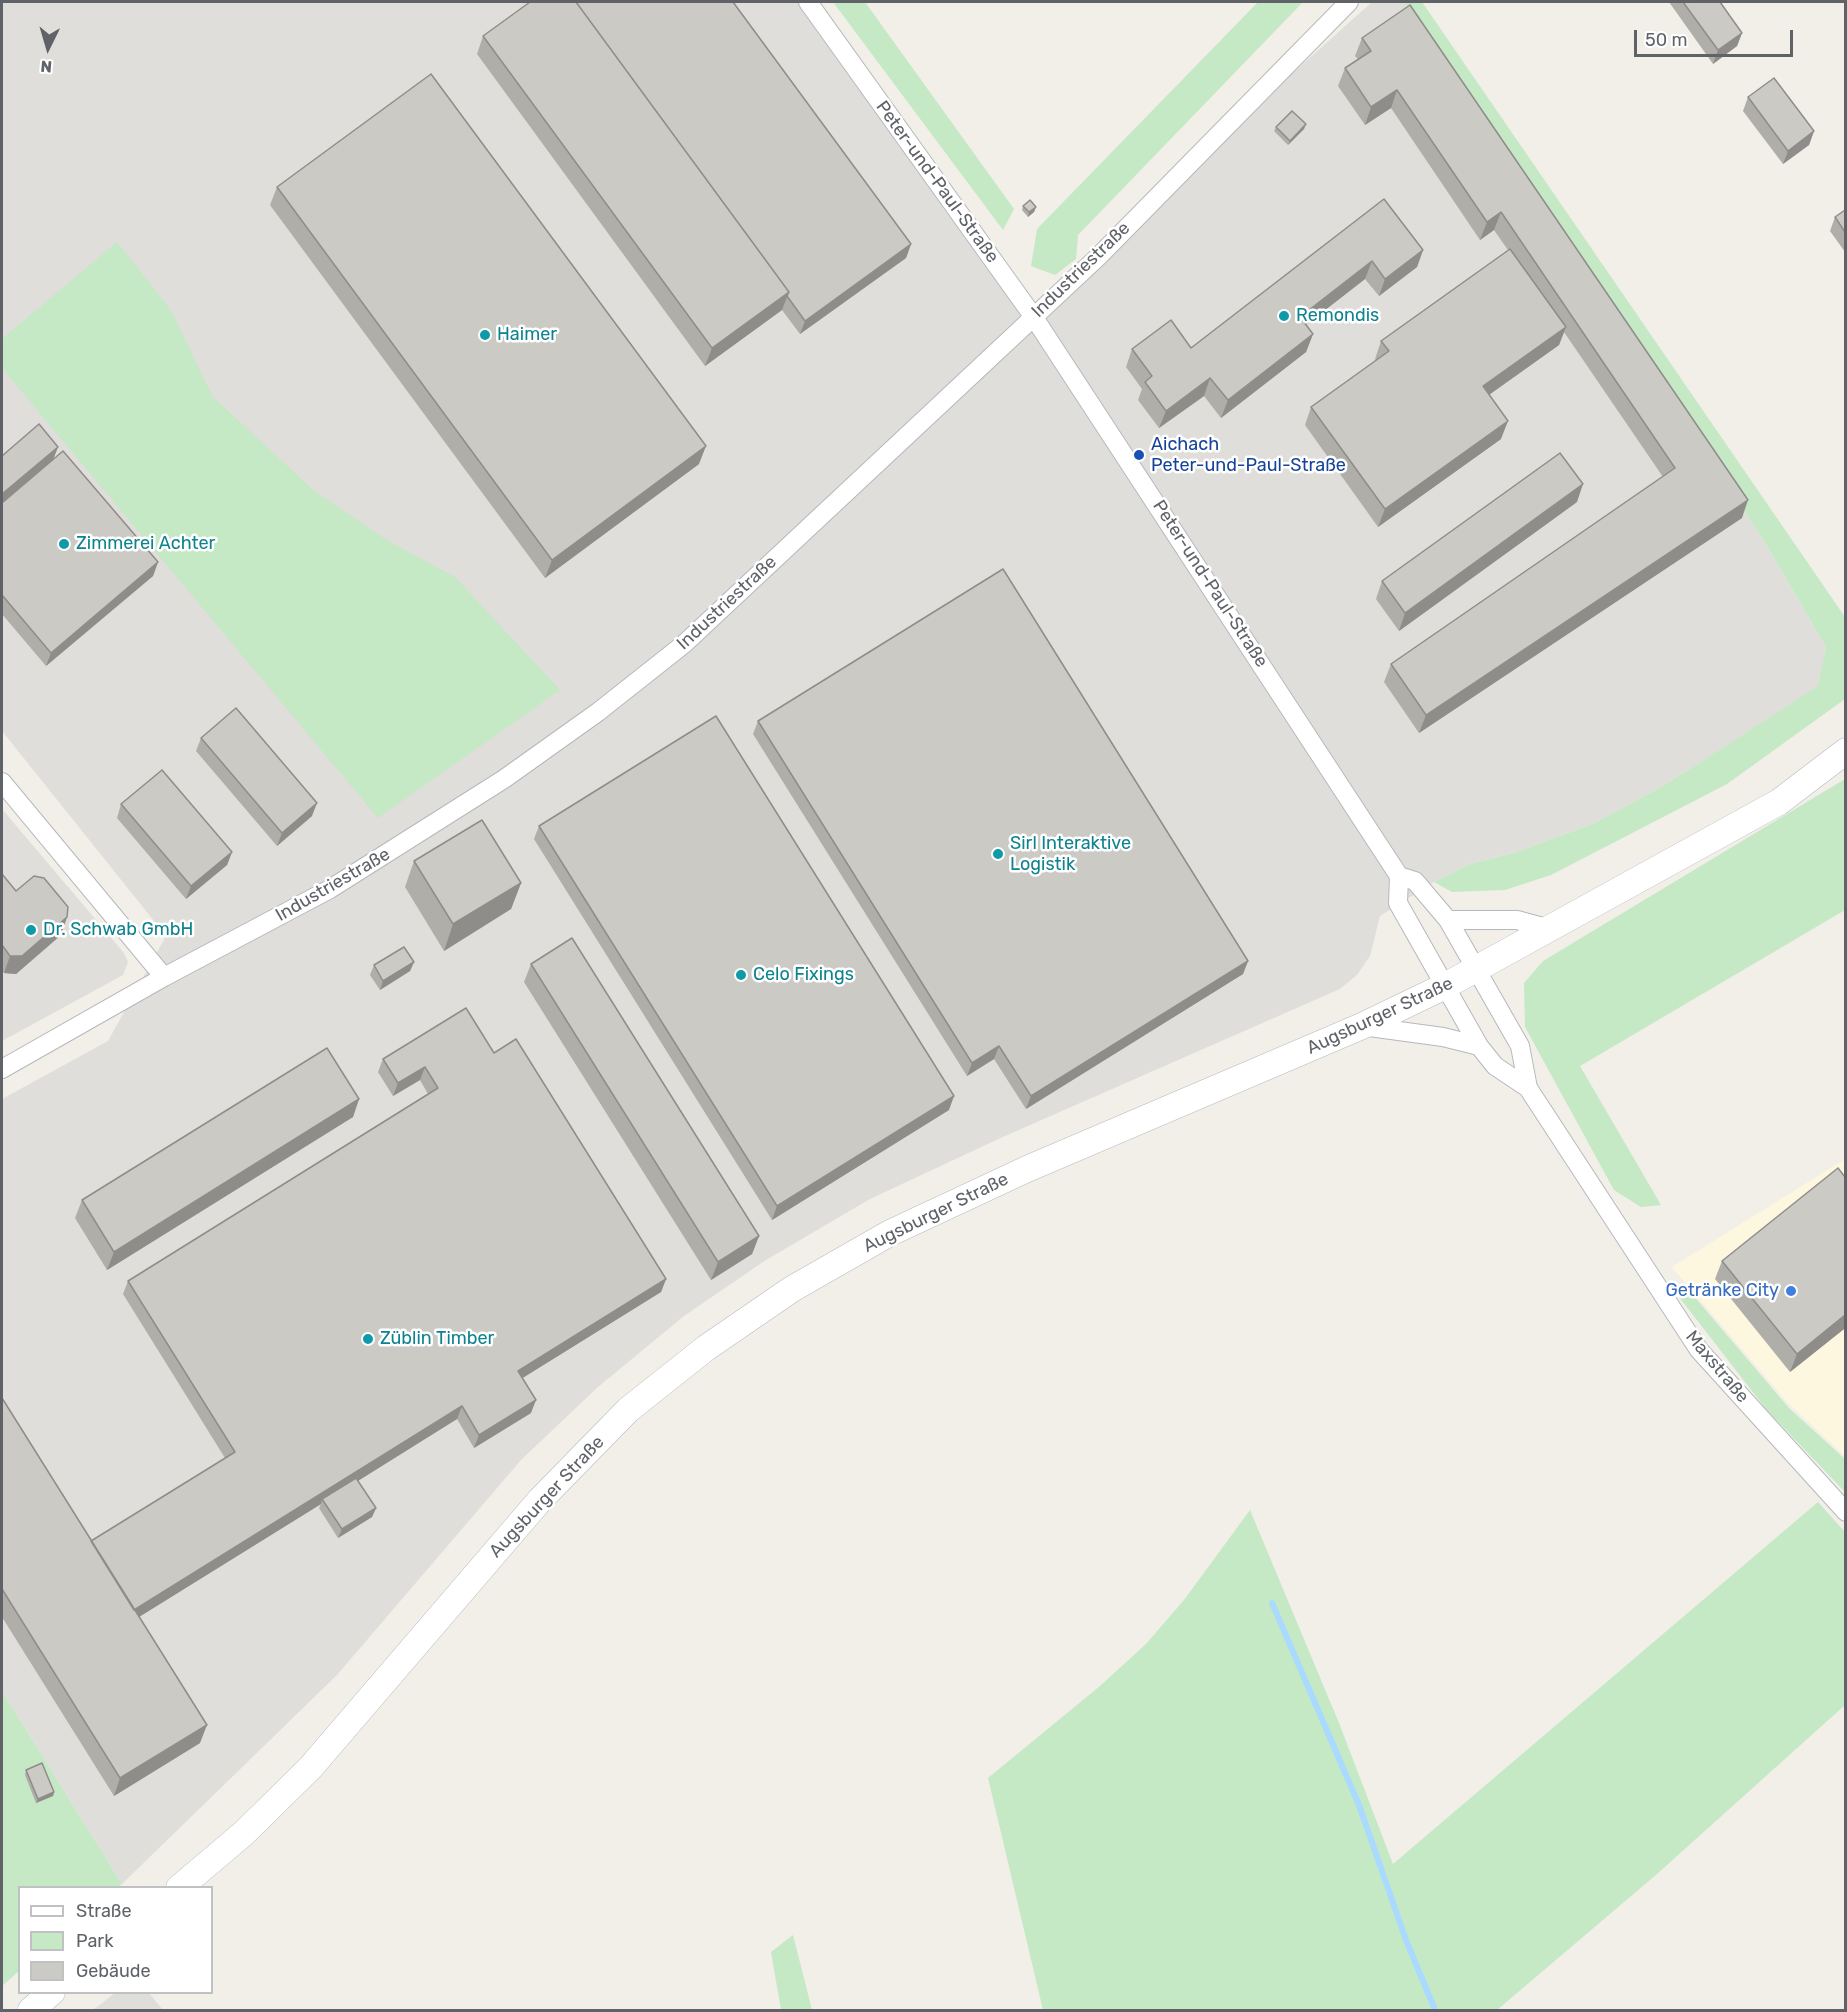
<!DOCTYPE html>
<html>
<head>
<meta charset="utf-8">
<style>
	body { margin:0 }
	#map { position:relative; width:1847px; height:2012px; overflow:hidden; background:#f1efe8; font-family:Rubik,sans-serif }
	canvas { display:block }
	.frame { position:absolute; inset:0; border:3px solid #5f6368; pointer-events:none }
	.legend { position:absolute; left:18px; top:1886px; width:195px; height:108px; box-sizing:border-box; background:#fff; border:2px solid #bfc1c3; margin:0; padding:8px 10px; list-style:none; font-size:18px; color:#5f6368 }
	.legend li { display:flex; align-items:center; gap:12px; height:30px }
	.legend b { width:30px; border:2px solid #bfc1c3 }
	.north { position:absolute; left:18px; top:18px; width:60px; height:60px; -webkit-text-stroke:4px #fff; paint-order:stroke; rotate:185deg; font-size:16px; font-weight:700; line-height:24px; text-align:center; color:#5f6368 }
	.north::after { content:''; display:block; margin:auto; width:21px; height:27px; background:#5f6368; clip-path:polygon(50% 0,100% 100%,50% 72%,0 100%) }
	.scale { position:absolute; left:1634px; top:30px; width:159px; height:27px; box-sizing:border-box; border:3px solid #5f6368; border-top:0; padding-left:8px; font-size:18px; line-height:21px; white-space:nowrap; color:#5f6368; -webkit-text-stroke:4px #fff; paint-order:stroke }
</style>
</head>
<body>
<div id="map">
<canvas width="1847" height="2012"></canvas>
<div class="frame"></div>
<ul class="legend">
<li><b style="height:8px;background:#fff"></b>Straße</li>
<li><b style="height:16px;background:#c5e8c5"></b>Park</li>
<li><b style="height:16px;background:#cccac5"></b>Gebäude</li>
</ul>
<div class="north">N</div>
<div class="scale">50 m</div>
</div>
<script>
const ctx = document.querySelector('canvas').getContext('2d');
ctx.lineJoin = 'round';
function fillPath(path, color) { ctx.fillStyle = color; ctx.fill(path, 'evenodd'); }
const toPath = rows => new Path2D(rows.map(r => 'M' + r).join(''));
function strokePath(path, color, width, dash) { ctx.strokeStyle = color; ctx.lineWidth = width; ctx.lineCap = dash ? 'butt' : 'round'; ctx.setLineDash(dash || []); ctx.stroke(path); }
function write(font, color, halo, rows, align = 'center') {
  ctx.font = font + ' Rubik,sans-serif'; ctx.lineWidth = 5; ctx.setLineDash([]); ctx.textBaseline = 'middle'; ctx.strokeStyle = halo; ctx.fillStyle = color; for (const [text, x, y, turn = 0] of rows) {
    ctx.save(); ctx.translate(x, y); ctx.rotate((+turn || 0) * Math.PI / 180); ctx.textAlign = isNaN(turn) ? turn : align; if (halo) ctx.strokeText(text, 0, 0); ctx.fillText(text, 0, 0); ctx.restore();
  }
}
fillPath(toPath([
	[1845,1159,1845,1456,1787,1402,1672,1267]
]), '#fef7e0');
fillPath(toPath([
	[2,2,801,2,1025,313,1372,2,1404,2,1764,541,1826,647,1819,686,1668,783,1595,823,1514,853,1470,864,1434,882,1380,916,1370,956,1357,975,1340,989,1005,1136,870,1199,766,1260,684,1316,598,1387,521,1460,337,1675,122,1884,2,1691,2,1099,108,1041,166,936,2,731],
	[2,809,124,953,128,962,123,975,2,1041],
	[115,1993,149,1993,163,2010,93,2010]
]), '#e0deda');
fillPath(toPath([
	[833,2,865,2,1014,209,1003,230],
	[1258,2,1303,2,1078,235,1076,259,1055,275,1031,266,1037,229],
	[1404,2,1422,2,1845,617,1845,699,1727,784,1551,875,1505,890,1452,892,1434,882,1470,864,1514,853,1595,823,1668,783,1818,686,1826,647,1764,541],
	[117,242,170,309,213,397,312,489,385,539,455,577,560,690,378,818,2,368,2,339],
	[1845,779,1845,910,1580,1066,1661,1205,1641,1207,1614,1190,1525,1027,1524,983,1543,961],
	[1687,1288,1789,1408,1845,1459,1845,1492,1766,1409,1679,1297],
	[1818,1502,1845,1532,1845,1705,1657,1874,1497,2010,1043,2010,988,1778,1100,1686,1146,1644,1184,1600,1250,1510,1339,1723,1393,1864],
	[2,1691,122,1884,117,1888,20,1888,19,1971,2,1986],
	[793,1935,812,2010,781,2010,771,1952]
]), '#c5e8c5');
strokePath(toPath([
	[1272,1603,1359,1805,1406,1940,1435,2010]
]), '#aadaff', 6);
const street = toPath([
	[808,2,1033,316,1399,876,1398,903,1479,1046,1495,1066,1528,1088],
	[2,782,164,977],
	[1399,876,1415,881,1448,920,1520,1046,1528,1088,1699,1350,1846,1512],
	[1448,920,1517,920,1550,929],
	[1362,1026,1443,1037,1479,1046],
	[2,1069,164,977,330,889,504,779,598,712,684,644,1099,256,1349,2]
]);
const secondary = toPath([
	[179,1888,244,1833,311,1767,540,1500,628,1410,706,1348,792,1289,890,1233,1027,1169,1362,1026,1445,986,1779,802,1846,751],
	[31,2010,52,1992]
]);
strokePath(street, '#b5b8bc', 20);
strokePath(secondary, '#b6babf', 27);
strokePath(street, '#fff', 18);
strokePath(secondary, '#fff', 26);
fillPath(toPath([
	[1669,2,1720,2,1742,33,1737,46,1713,64],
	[1410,5,1742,518,1419,733,1384,682,1391,664,1663,477,1564,332,1559,345,1489,395,1501,439,1378,527,1305,425,1311,407,1376,361,1375,359,1381,341,1508,250,1494,230,1480,240,1391,108,1365,125,1338,86,1345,68,1358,59,1355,56,1362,38],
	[483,36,911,244,906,258,800,334,782,310,705,366,477,54],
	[1748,97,1814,131,1809,145,1783,164,1743,111],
	[1306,124,1304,129,1288,145,1274,131,1276,127],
	[277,187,699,464,545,578,270,205],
	[1384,199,1423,250,1417,267,1379,296,1365,279,1306,325,1313,334,1306,352,1221,418,1204,396,1159,428,1138,400,1142,389,1126,367,1132,349,1191,348],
	[1023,206,1036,207,1034,212,1028,217,1022,210],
	[1845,210,1845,252,1830,231,1835,217],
	[58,447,53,459,158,562,153,576,46,666,2,614,2,456],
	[1577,502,1399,631,1376,599,1382,581],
	[758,721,1248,961,1243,974,1026,1109,994,1059,967,1076,753,734],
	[201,738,312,816,277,846,196,751],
	[121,804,232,852,227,865,186,899,117,818],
	[539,826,949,1110,772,1220,534,839],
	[414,861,521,883,511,909,444,951,405,887],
	[2,874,16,891,67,917,61,935,16,974,4,973,2,971],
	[414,962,410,971,380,990,370,975,374,965],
	[531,964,759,1236,752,1254,711,1280,524,982],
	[494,1053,666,1279,661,1292,522,1378,531,1413,474,1448,457,1419,358,1481,376,1508,372,1517,338,1538,319,1508,321,1504,139,1617,200,1743,114,1796,2,1617,2,1398,91,1541,225,1458,123,1294,128,1281,428,1094,420,1080,393,1096,378,1072,383,1059],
	[359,1099,353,1117,107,1270,75,1218,82,1200],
	[1845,1177,1845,1330,1844,1329,1790,1372,1715,1279,1722,1261],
	[26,1770,54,1792,53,1796,36,1803,25,1775]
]), '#afaea9');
fillPath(toPath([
	[1742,33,1737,46,1713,64,1718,50],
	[1397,90,1391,108,1365,125,1371,107],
	[1306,124,1304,129,1288,145,1290,141],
	[1814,131,1809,145,1783,164,1788,151],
	[1036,207,1034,212,1028,217,1029,212],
	[1501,212,1494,230,1480,240,1487,222],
	[911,244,906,258,800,334,805,321],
	[1423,250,1417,267,1379,296,1385,279],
	[1372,261,1365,279,1293,335,1300,317],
	[789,292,782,310,705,366,712,348],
	[1566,327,1559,345,1476,404,1483,386],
	[1313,334,1306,352,1221,418,1228,400],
	[1210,378,1204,396,1159,428,1166,411],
	[1508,421,1501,439,1378,527,1385,509],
	[706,446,699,464,545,578,552,560],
	[58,447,48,473,2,513,2,494],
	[1583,484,1577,502,1399,631,1405,613],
	[1748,500,1742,518,1419,733,1426,715],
	[158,562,153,576,46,666,51,653],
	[317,803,312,816,277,846,282,833],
	[232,852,227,865,186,899,191,886],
	[521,883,511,909,444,951,453,924],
	[67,917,61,935,16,974,4,973,10,956],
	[1248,961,1243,974,1026,1109,1031,1096],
	[414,962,410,971,380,990,383,981],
	[999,1046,994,1059,967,1076,972,1063],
	[425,1067,420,1080,393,1096,398,1083],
	[954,1096,949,1110,772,1220,777,1206],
	[359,1099,353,1117,107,1270,114,1252],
	[759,1236,752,1254,711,1280,718,1262],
	[666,1279,661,1292,513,1384,518,1371],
	[1845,1315,1845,1325,1844,1329,1790,1372,1797,1354],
	[536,1400,531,1413,474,1448,479,1435],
	[462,1406,457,1419,324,1502,322,1499,321,1504,126,1625,131,1611],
	[376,1508,372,1517,338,1538,342,1529],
	[207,1725,200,1743,114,1796,120,1778],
	[54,1792,53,1796,36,1803,38,1799]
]), '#8f8d8a');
const building = toPath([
	[530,2,576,2,789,292,712,348,483,36,530,2],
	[576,2,733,2,911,244,805,321,787,296,789,292,576,2],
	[1683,2,1720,2,1742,33,1718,50,1683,2],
	[1410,5,1748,500,1426,715,1391,664,1675,468,1501,212,1487,222,1397,90,1371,107,1345,68,1371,51,1362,38,1410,5],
	[431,74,706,446,552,560,277,187,431,74],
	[1774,78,1814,131,1788,151,1748,97,1774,78],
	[1292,111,1306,124,1290,141,1276,127,1292,111],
	[1384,199,1423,250,1385,279,1372,261,1300,317,1313,334,1228,400,1210,378,1166,411,1145,382,1152,376,1132,349,1171,320,1191,348,1384,199],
	[1030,200,1036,207,1029,212,1023,206,1030,200],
	[1845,210,1845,232,1835,217,1845,210],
	[1510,249,1566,327,1483,386,1508,421,1385,509,1311,407,1389,351,1381,341,1510,249],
	[39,424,58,447,2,494,2,456,39,424],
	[63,451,158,562,51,653,2,595,2,503,63,451],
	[1560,453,1583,484,1405,613,1382,581,1560,453],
	[1003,569,1248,961,1031,1096,999,1046,972,1063,758,721,1003,569],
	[236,708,317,803,282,833,201,738,236,708],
	[716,716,954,1096,777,1206,539,826,716,716],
	[162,770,232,852,191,886,121,804,162,770],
	[482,820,521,883,453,924,414,861,482,820],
	[2,874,16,891,34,876,44,878,68,907,67,917,22,956,10,956,2,945,2,874],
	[572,938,759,1236,718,1262,531,964,572,938],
	[404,947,414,962,383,981,374,965,404,947],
	[466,1008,494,1053,516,1039,666,1279,518,1371,536,1400,479,1435,462,1406,134,1610,91,1541,235,1452,128,1281,438,1088,425,1067,398,1083,383,1059,466,1008],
	[327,1048,359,1099,114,1252,82,1200,327,1048],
	[1838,1168,1845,1177,1845,1315,1797,1354,1722,1261,1838,1168],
	[2,1398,207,1725,120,1778,2,1589,2,1398],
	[356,1478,376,1508,342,1529,322,1499,356,1478],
	[42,1763,54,1792,38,1799,26,1770,42,1763]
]);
fillPath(building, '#cccac5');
strokePath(building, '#8f8d8a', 1.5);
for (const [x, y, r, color] of [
	[1284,316,6,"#0f9aa8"],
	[485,335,6,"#0f9aa8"],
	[1139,455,6,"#1a4fb4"],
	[64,544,6,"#0f9aa8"],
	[998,854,6,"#0f9aa8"],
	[31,930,6,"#0f9aa8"],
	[741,975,6,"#0f9aa8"],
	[1791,1291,6,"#3f7fe0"],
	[368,1339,6,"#0f9aa8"]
]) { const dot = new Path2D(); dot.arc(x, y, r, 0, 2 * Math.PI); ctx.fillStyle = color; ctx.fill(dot); strokePath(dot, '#fff', 2); }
write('18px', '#5f6368', '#fff', [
	["Peter-und-Paul-Straße",937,182,54],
	["Industriestraße",1081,270,-44],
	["Peter-und-Paul-Straße",1210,584,57],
	["Industriestraße",727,603,-43],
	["Industriestraße",333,885,-30],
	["Augsburger Straße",1380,1016,-25],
	["Augsburger Straße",936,1213,-26],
	["Maxstraße",1717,1367,50],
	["Augsburger Straße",547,1497,-47]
]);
write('18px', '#0d838f', '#fff', [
	["Remondis",1296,316],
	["Haimer",497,335],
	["Zimmerei Achter",76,544],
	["Sirl Interaktive",1010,844],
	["Logistik",1010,865],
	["Dr. Schwab GmbH",43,930],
	["Celo Fixings",753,975],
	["Züblin Timber",380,1339]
], 'left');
write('18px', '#164399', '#fff', [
	["Aichach",1151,445],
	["Peter-und-Paul-Straße",1151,466]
], 'left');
write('18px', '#366cbe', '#fff', [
	["Getränke City",1779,1291]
], 'right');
</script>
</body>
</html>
